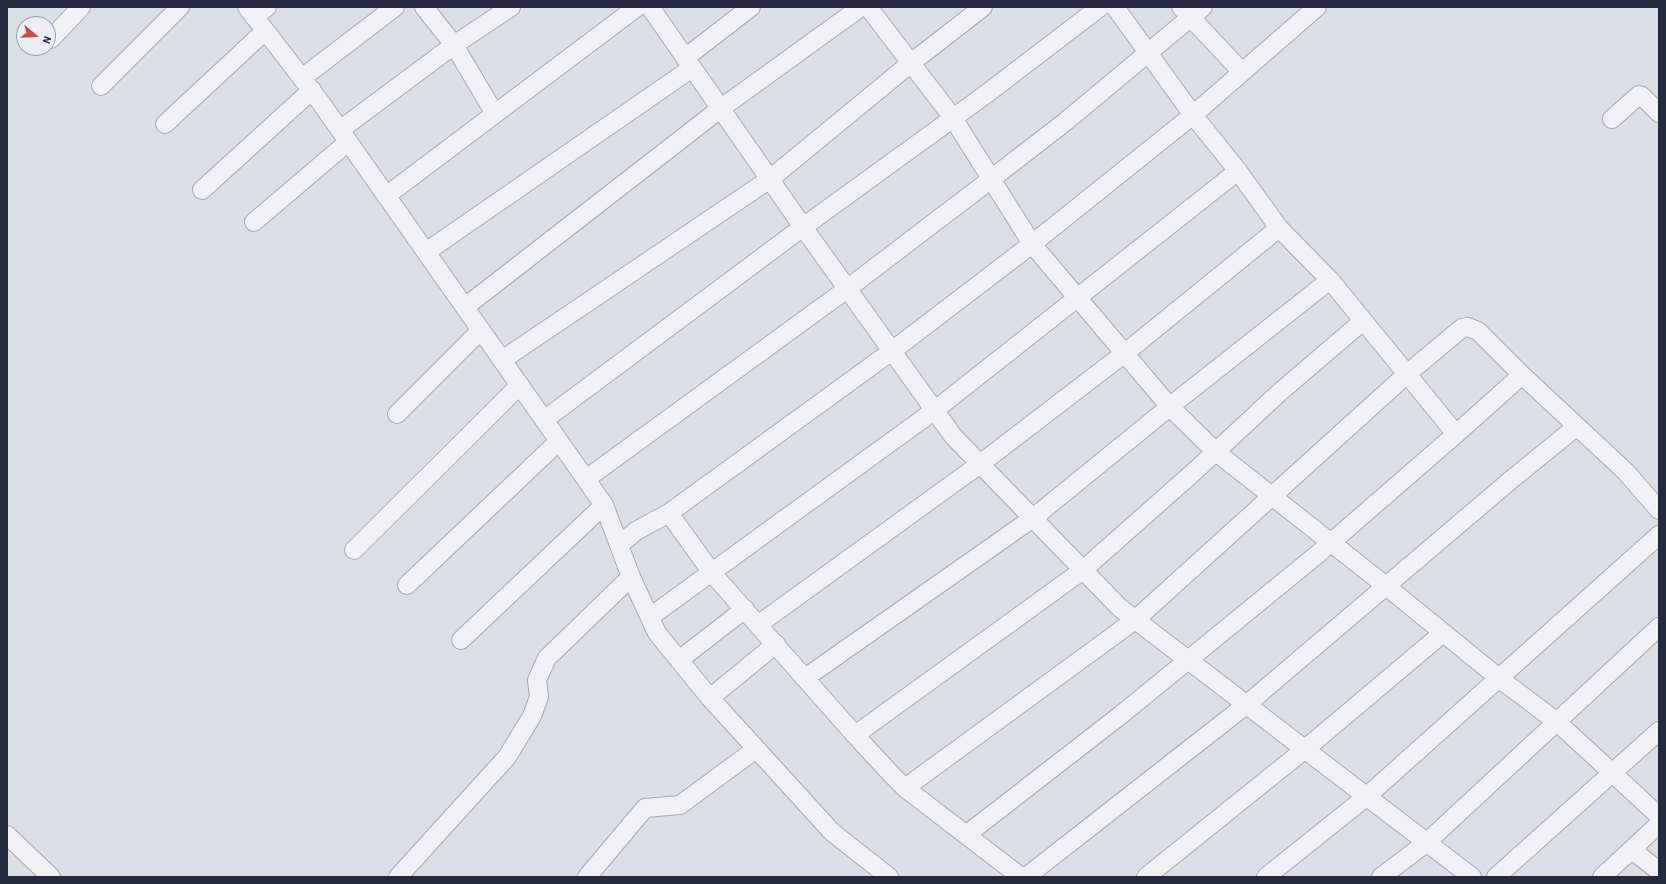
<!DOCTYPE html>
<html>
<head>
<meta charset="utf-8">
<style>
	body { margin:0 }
	#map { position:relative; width:1666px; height:884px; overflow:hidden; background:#dddfe7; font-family:"Source Sans 3",sans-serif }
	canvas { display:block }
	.frame { position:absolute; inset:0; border:8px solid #262a3e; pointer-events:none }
	.north { position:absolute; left:16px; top:16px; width:40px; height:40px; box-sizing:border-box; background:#eceef5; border:1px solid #9da0ac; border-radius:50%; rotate:109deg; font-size:11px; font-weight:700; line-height:16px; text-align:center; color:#262a3e }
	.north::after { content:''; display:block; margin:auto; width:14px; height:18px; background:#d0473e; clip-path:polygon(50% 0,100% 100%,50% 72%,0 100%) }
</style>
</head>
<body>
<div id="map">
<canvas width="1666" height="884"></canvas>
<div class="frame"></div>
<div class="north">N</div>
</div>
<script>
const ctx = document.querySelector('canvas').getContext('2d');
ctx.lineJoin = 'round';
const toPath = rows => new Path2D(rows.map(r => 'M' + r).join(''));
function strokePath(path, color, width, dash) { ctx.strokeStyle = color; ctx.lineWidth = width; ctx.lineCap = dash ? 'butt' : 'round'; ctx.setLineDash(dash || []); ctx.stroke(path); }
const minor = toPath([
	[247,7,321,103,604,505,631,577,657,633,710,698,832,832,889,877],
	[424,7,454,45,495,114],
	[650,7,803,227,953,436,1120,608,1472,877],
	[868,7,953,118,1032,244,1170,407,1216,452,1386,586,1500,679,1557,722,1659,816],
	[1115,7,1193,115,1238,171,1279,228,1330,280,1456,434,1522,375,1626,472,1659,510],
	[1181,7,1242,72],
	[254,17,267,7],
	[51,39,81,7],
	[685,58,751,7],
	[302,78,395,7],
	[101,86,180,7],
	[1612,119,1639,95,1642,96,1659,113],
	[165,124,265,31],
	[340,130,454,45,511,7],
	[202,190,312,90],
	[386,196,637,7],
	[254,222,348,142],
	[426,252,692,68],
	[465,307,720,109,861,7],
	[502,360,770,179,911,63,983,7],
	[397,414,481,330],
	[544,420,803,227,985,95,1100,7],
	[586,479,847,289,990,180,1065,122,1203,7],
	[669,513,712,573,855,735,891,774,905,788,1021,877],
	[619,545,636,531,669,513,892,351,1032,244,1193,115,1317,7],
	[354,550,520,385],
	[407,585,559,441],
	[650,617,935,410,1238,171],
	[759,624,980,464,1125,353,1279,228],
	[461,640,604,505],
	[679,660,745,609],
	[805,678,1033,518,1183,396,1330,280],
	[710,698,776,644],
	[855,735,1083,570,1196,470,1280,392,1363,321],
	[905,788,1135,620,1407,374,1462,328,1468,327,1478,331,1522,375],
	[7,835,51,877],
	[966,835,1122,714,1319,553,1456,434],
	[1632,850,1659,871],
	[398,877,507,757,532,716,539,697,537,680,547,658,631,577],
	[587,877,645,808,680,805,756,749],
	[1026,877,1246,705,1512,479,1576,427],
	[1146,877,1304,750,1443,633],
	[1266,877,1366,797,1659,535],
	[1381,877,1426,843,1659,627],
	[1496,877,1659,731],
	[1602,877,1659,824]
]);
strokePath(minor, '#a6a9b4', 20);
strokePath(minor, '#f0f0f5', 18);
</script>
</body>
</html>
